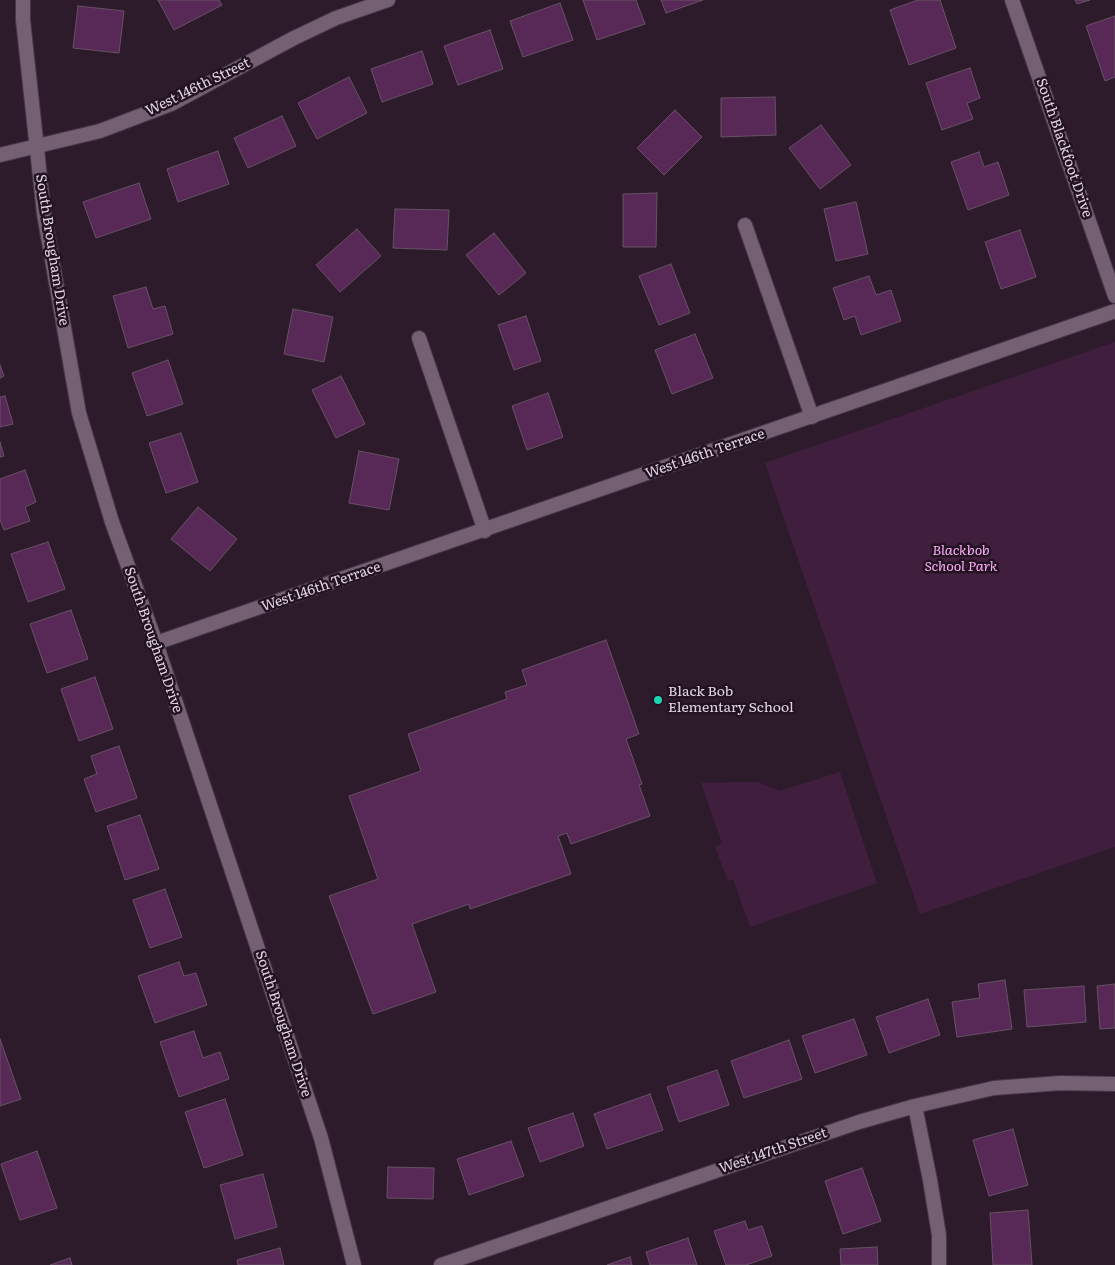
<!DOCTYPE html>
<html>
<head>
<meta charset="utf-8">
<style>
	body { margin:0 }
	canvas { display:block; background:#2d1b2c }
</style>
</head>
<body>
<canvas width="1115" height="1265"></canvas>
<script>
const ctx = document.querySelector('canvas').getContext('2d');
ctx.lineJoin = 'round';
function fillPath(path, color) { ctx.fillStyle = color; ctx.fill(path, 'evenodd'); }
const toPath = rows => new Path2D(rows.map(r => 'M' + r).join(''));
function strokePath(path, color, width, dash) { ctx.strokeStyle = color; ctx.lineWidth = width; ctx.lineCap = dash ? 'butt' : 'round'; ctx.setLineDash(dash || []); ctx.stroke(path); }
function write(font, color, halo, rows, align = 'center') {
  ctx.font = font + ' Literata,serif'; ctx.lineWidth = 5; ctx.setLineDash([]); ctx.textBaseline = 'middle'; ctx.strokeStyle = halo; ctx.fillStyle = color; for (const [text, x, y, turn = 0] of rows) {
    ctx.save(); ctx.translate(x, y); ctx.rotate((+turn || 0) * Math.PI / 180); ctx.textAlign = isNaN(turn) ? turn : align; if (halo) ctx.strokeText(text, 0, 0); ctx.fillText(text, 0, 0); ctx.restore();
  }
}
fillPath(toPath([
	[1115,342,1115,847,920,914,765,463],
	[840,772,877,883,750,927,733,879,728,881,715,847,722,843,701,783,758,782,779,791]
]), '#3f1f3d');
const building = toPath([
	[158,0,219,0,222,5,174,30,158,0],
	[583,0,636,0,645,24,597,40,583,0],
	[661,0,703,0,666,13,661,0],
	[918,0,940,0,956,48,909,65,890,10,918,0],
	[1075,0,1090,0,1077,4,1075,0],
	[560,3,573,40,523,57,510,21,560,3],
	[78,6,124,11,119,53,73,48,78,6],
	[1115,16,1115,77,1105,81,1086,26,1115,16],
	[490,30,503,69,458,85,444,46,490,30],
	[422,51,433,84,382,102,371,69,422,51],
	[970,68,980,98,967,103,973,119,942,130,926,83,970,68],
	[349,77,367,113,317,139,298,103,349,77],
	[775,97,776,135,721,137,721,98,775,97],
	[675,110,702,137,664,175,637,148,675,110],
	[282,116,296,146,248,168,234,138,282,116],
	[821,125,851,165,820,189,789,148,821,125],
	[218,151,229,184,178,202,167,169,218,151],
	[979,152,984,167,998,162,1009,195,968,210,951,162,979,152],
	[139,183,151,219,96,238,83,202,139,183],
	[657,193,656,247,623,247,623,194,657,193],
	[856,202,868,254,836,261,824,209,856,202],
	[395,209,449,210,447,250,393,248,395,209],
	[357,229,381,256,340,292,316,265,357,229],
	[1020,230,1036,277,1001,289,985,242,1020,230],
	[494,233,526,273,499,295,466,255,494,233],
	[671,264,690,313,659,325,639,276,671,264],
	[869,276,876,295,891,290,901,321,861,335,855,316,844,320,833,288,869,276],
	[146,287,153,309,165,306,173,334,128,348,113,296,146,287],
	[293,309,333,317,324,362,284,354,293,309],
	[526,316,541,361,514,370,498,325,526,316],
	[695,334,713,378,672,394,655,350,695,334],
	[168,360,183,404,147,416,132,373,168,360],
	[0,365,4,376,0,378,0,365],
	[341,376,365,424,336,438,312,390,341,376],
	[548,393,563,437,527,450,512,406,548,393],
	[5,396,13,424,0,427,0,397,5,396],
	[181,433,198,482,166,493,149,443,181,433],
	[0,442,4,456,0,457,0,442],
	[359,451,399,459,389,510,349,503,359,451],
	[25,470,36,502,25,507,30,521,4,530,0,520,0,479,25,470],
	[198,507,237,539,210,571,171,539,198,507],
	[48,542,65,589,28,602,11,554,48,542],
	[71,610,88,659,47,673,30,624,71,610],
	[606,640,639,734,626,739,642,784,639,785,650,816,571,844,567,833,558,836,571,874,470,909,469,904,412,924,436,992,373,1014,329,896,378,879,349,796,421,771,408,734,507,699,505,692,527,685,522,670,606,640],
	[95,677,113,729,79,741,61,689,95,677],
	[119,746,137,798,96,812,84,779,97,774,91,756,119,746],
	[140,815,159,869,125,880,107,826,140,815],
	[165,889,182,937,150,948,133,900,165,889],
	[179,962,184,976,196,973,207,1005,155,1023,138,976,179,962],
	[1005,980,1012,1029,957,1037,952,1002,980,998,978,984,1005,980],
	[1115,984,1115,1028,1100,1029,1097,986,1115,984],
	[1084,986,1086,1022,1027,1027,1024,990,1084,986],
	[928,999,940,1035,889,1053,876,1017,928,999],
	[854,1019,867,1055,815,1073,802,1036,854,1019],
	[194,1031,203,1058,220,1052,229,1079,179,1097,160,1042,194,1031],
	[0,1039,21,1099,0,1106,0,1039],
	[789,1040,802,1079,744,1098,731,1061,789,1040],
	[717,1070,729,1105,679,1122,667,1087,717,1070],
	[650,1094,663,1130,607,1149,594,1114,650,1094],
	[225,1099,243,1155,204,1168,185,1112,225,1099],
	[573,1113,584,1146,540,1162,528,1128,573,1113],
	[1013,1129,1028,1185,989,1196,973,1140,1013,1129],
	[511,1141,524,1176,469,1195,457,1159,511,1141],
	[37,1151,57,1208,20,1220,1,1164,37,1151],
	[388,1167,434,1168,433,1199,387,1198,388,1167],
	[862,1168,881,1221,843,1234,825,1181,862,1168],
	[263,1174,277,1227,235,1239,220,1185,263,1174],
	[1028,1210,1032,1265,993,1265,990,1213,1028,1210],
	[745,1221,748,1230,762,1226,772,1256,746,1265,726,1265,714,1231,745,1221],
	[688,1238,697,1265,650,1265,646,1252,688,1238],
	[877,1247,878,1265,841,1265,840,1249,877,1247],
	[280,1248,284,1265,238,1265,237,1260,280,1248],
	[630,1257,632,1265,607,1265,630,1257],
	[70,1258,72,1265,50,1265,70,1258]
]);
fillPath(building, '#582856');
strokePath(building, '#665264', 1);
const minor = toPath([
	[1012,0,1115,296],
	[0,155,100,131,171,104,294,38,336,18,388,0],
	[745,225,812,417],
	[419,338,485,531],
	[915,1106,930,1180,939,1235,939,1265],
	[441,1265,859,1122,915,1106,994,1088,1061,1083,1115,1084]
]);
const tertiary = toPath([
	[23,0,23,20,44,214,79,413,112,522,156,643,321,1138,354,1265],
	[156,643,1115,311]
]);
strokePath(minor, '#453845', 16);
strokePath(tertiary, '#453845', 16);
strokePath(minor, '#756073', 14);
strokePath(tertiary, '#756073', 14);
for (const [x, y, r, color] of [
	[658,700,5,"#1cd5b1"]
]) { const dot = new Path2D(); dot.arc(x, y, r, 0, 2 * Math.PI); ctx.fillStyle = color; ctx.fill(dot); strokePath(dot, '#231222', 2); }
write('14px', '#e1d5e0', '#231222', [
	["West 146th Street",198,87,-26],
	["South Blackfoot Drive",1064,148,71],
	["South Brougham Drive",52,250,81],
	["West 146th Terrace",705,454,-19],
	["West 146th Terrace",321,587,-19],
	["South Brougham Drive",153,640,71],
	["South Brougham Drive",283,1024,72],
	["West 147th Street",773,1151,-19]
]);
write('italic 14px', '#fcb0f7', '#231222', [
	["Blackbob",961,551],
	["School Park",961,567]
]);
write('14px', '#e1d5e0', '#231222', [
	["Black Bob",668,692],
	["Elementary School",668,708]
], 'left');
</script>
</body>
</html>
